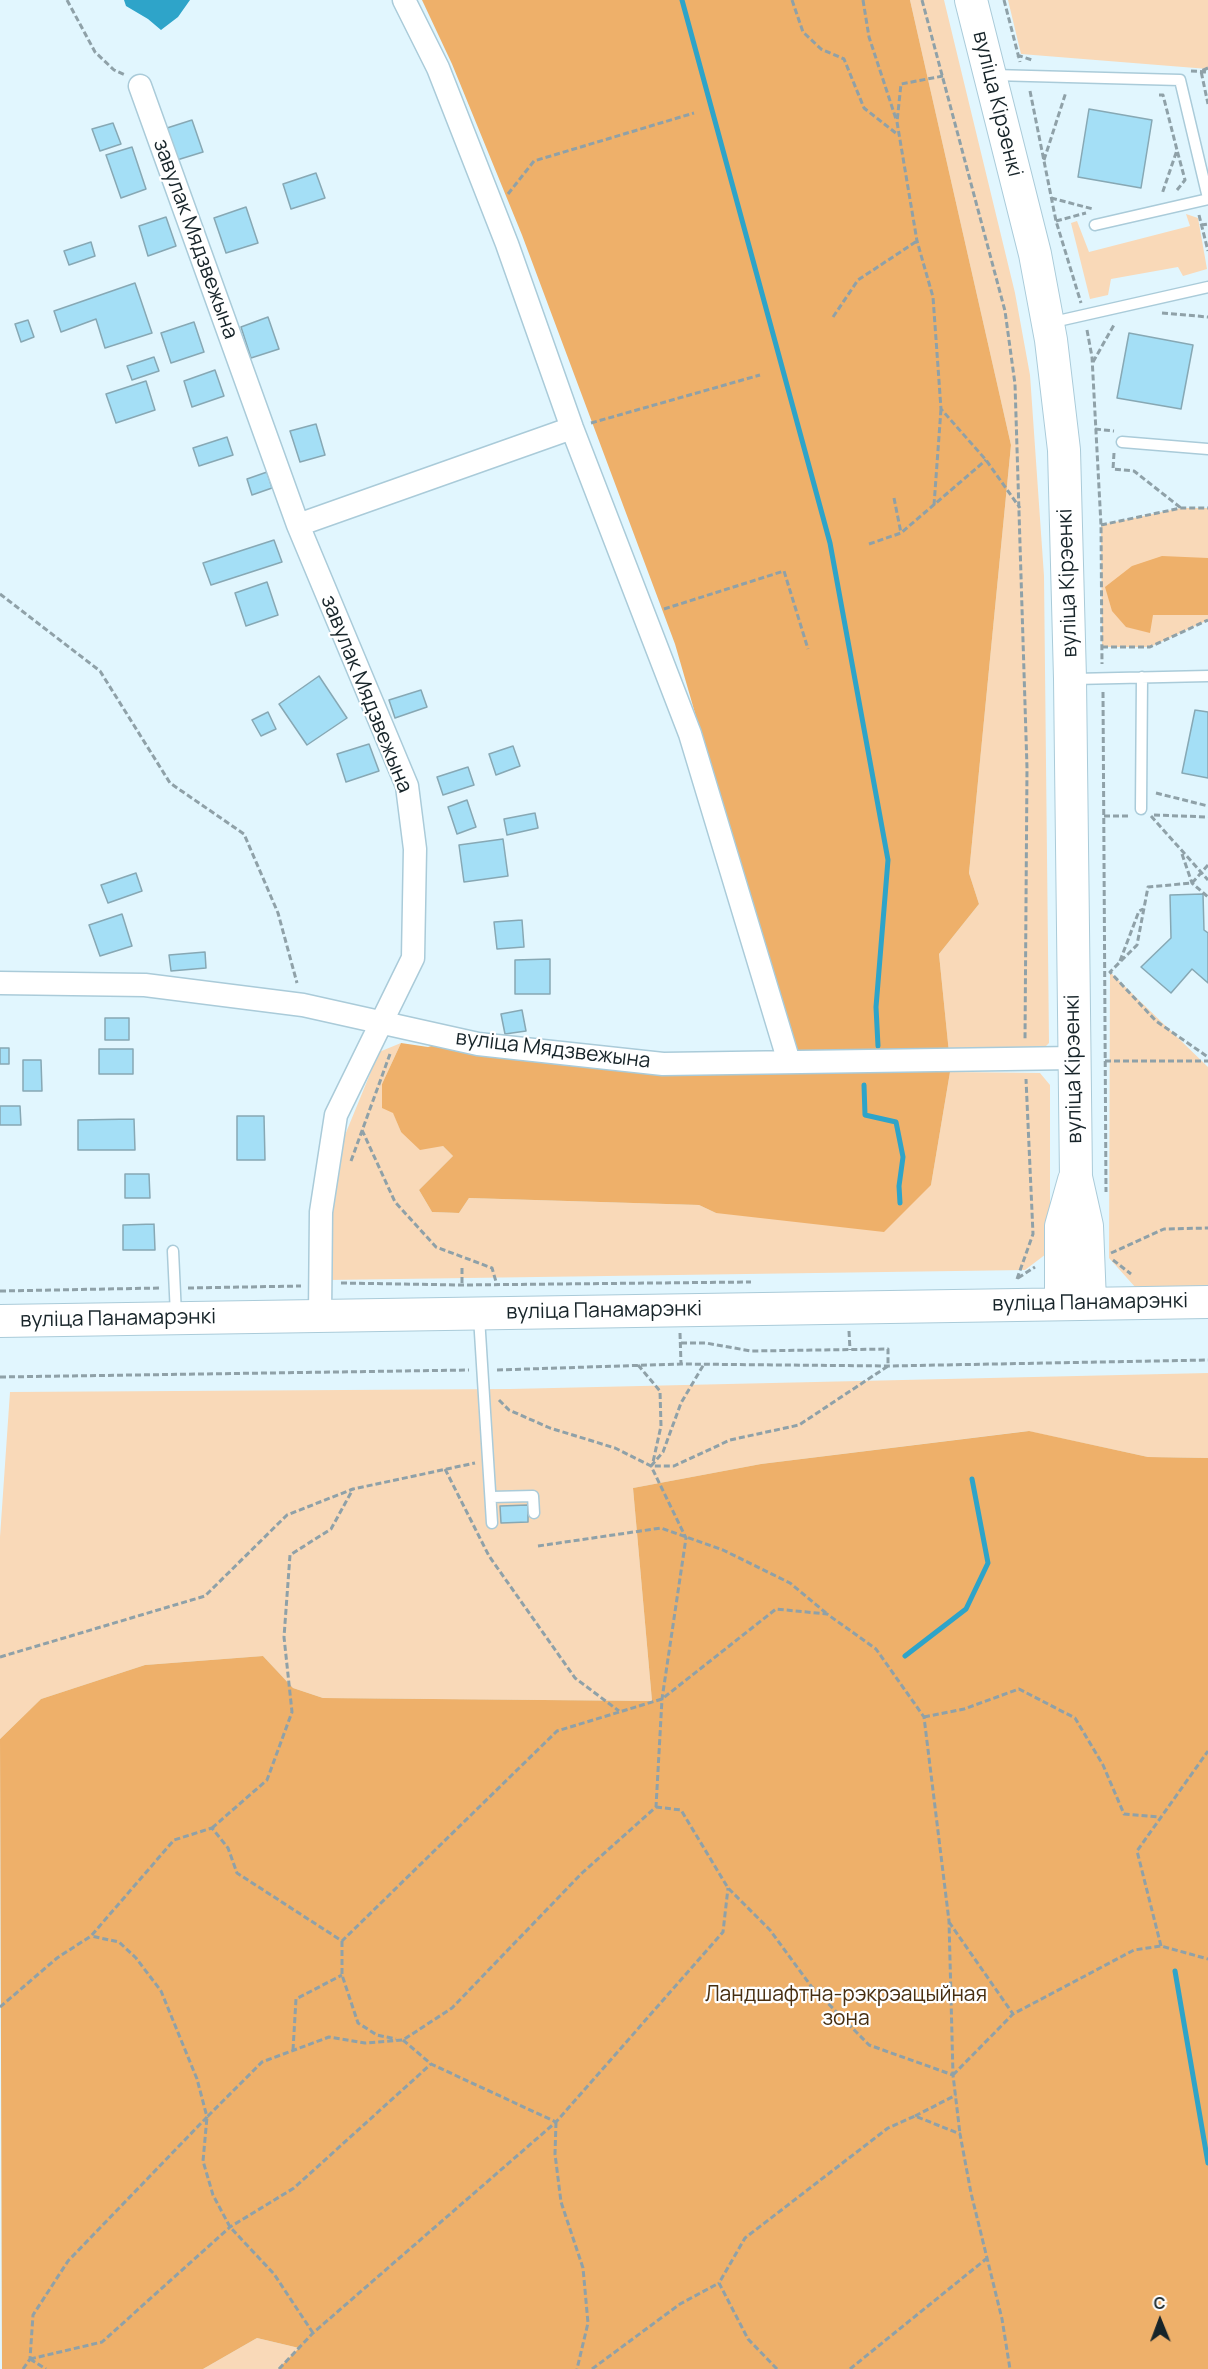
<!DOCTYPE html>
<html>
<head>
<meta charset="utf-8">
<style>
	body { margin:0 }
	#map { position:relative; width:1208px; height:2369px; overflow:hidden; background:#e1f6fe; font-family:Manrope,sans-serif }
	canvas { display:block }
	.north { position:absolute; left:1130px; top:2291px; width:60px; height:60px; -webkit-text-stroke:4px #fff; paint-order:stroke; rotate:359deg; font-size:16px; font-weight:700; line-height:24px; text-align:center; color:#172429 }
	.north::after { content:''; display:block; margin:auto; width:21px; height:27px; background:#172429; clip-path:polygon(50% 0,100% 100%,50% 72%,0 100%) }
</style>
</head>
<body>
<div id="map">
<canvas width="1208" height="2369"></canvas>
<div class="north">С</div>
</div>
<script>
const ctx = document.querySelector('canvas').getContext('2d');
ctx.lineJoin = 'round';
function fillPath(path, color) { ctx.fillStyle = color; ctx.fill(path, 'evenodd'); }
const toPath = rows => new Path2D(rows.map(r => 'M' + r).join(''));
function strokePath(path, color, width, dash) { ctx.strokeStyle = color; ctx.lineWidth = width; ctx.lineCap = dash ? 'butt' : 'round'; ctx.setLineDash(dash || []); ctx.stroke(path); }
function write(font, color, halo, rows, align = 'center') {
  ctx.font = font + ' Manrope,sans-serif'; ctx.lineWidth = 4.5; ctx.setLineDash([]); ctx.textBaseline = 'middle'; ctx.strokeStyle = halo; ctx.fillStyle = color; for (const [text, x, y, turn = 0] of rows) {
    ctx.save(); ctx.translate(x, y); ctx.rotate((+turn || 0) * Math.PI / 180); ctx.textAlign = isNaN(turn) ? turn : align; if (halo) ctx.strokeText(text, 0, 0); ctx.fillText(text, 0, 0); ctx.restore();
  }
}
fillPath(toPath([
	[910,0,944,0,1015,293,1030,375,1044,576,1049,1043,1038,1054,949,1053,939,954,979,904,969,873,1011,445],
	[1008,0,1208,0,1208,69,1021,54],
	[1186,214,1198,218,1207,269,1183,276,1178,267,1111,279,1108,295,1090,299,1071,223,1077,221,1089,252,1190,226],
	[1181,508,1208,508,1208,620,1150,647,1102,647,1101,525],
	[1110,972,1208,1067,1208,1287,1136,1288,1109,1258],
	[401,1043,382,1084,401,1132,443,1146,453,1156,419,1190,432,1212,459,1213,469,1198,699,1205,716,1213,931,1185,950,1072,1040,1073,1050,1085,1050,1251,1025,1270,328,1280,331,1182,345,1135,379,1052],
	[1208,1373,1208,1458,1148,1457,1028,1431,761,1464,633,1488,652,1701,323,1698,293,1688,263,1656,145,1665,41,1699,0,1739,0,1537,10,1392,510,1389],
	[257,2338,299,2348,278,2369,203,2369]
]), '#f9d9b8');
fillPath(toPath([
	[422,0,910,0,1011,445,969,873,979,904,939,954,949,1053,794,1055,675,644,522,235,452,64],
	[1162,556,1208,558,1208,615,1153,615,1150,633,1126,627,1112,611,1105,587,1132,566],
	[445,1042,664,1067,950,1072,931,1185,884,1232,716,1213,699,1205,469,1198,459,1213,432,1212,419,1190,453,1156,443,1146,420,1150,401,1132,393,1113,382,1108,382,1084,401,1043,428,1047],
	[1029,1431,1148,1457,1208,1458,1208,2369,278,2369,299,2348,257,2338,203,2369,2,2369,0,1739,41,1699,145,1665,263,1656,293,1688,323,1698,652,1701,633,1488,761,1464]
]), '#eeb06a');
fillPath(toPath([
	[124,0,190,0,178,17,161,30,148,19,126,6]
]), '#2ea4c9');
strokePath(toPath([
	[682,0,830,543,888,860,876,1007,878,1046],
	[864,1085,865,1115,896,1122,903,1157,899,1186,900,1203],
	[905,1656,966,1609,988,1563,972,1479],
	[1175,1971,1208,2163]
]), '#2ea4c9', 5);
const building = toPath([
	[1089,109,1152,120,1141,188,1078,177,1089,109],
	[192,120,203,152,177,160,167,128,192,120],
	[113,123,121,144,100,151,92,129,113,123],
	[132,147,146,189,121,198,106,155,132,147],
	[316,173,325,198,291,209,283,184,316,173],
	[246,207,258,243,226,253,214,218,246,207],
	[166,217,176,246,148,256,139,226,166,217],
	[91,242,95,256,69,265,64,251,91,242],
	[135,283,152,333,105,348,96,319,61,332,54,311,135,283],
	[268,317,279,349,251,358,241,327,268,317],
	[28,320,34,337,21,342,15,324,28,320],
	[194,322,204,352,171,363,161,333,194,322],
	[1129,333,1193,345,1181,409,1117,398,1129,333],
	[154,357,159,371,132,380,127,366,154,357],
	[215,370,224,396,192,407,184,381,215,370],
	[146,381,155,410,116,423,106,394,146,381],
	[316,424,325,455,300,462,290,431,316,424],
	[227,437,233,455,199,466,193,448,227,437],
	[267,472,272,488,252,495,247,479,267,472],
	[274,540,282,562,211,585,203,563,274,540],
	[267,582,278,615,246,626,235,593,267,582],
	[319,676,347,718,307,745,279,704,319,676],
	[421,690,427,707,395,718,389,700,421,690],
	[1195,710,1208,712,1208,778,1182,773,1195,710],
	[268,712,276,729,261,736,252,720,268,712],
	[369,744,379,771,346,782,337,754,369,744],
	[513,746,520,766,496,775,489,754,513,746],
	[468,767,474,785,443,795,437,777,468,767],
	[467,800,476,827,457,834,448,807,467,800],
	[535,813,538,828,507,835,504,819,535,813],
	[503,839,508,876,464,882,459,845,503,839],
	[136,873,142,891,108,903,101,885,136,873],
	[1203,894,1204,930,1208,933,1208,983,1192,969,1171,993,1141,967,1171,938,1170,895,1203,894],
	[122,914,132,946,100,956,89,925,122,914],
	[522,920,524,947,497,949,494,922,522,920],
	[205,952,206,968,171,971,169,955,205,952],
	[550,959,550,994,515,994,515,960,550,959],
	[522,1010,526,1031,505,1034,501,1014,522,1010],
	[105,1018,129,1018,129,1040,105,1040,105,1018],
	[0,1048,9,1048,9,1064,0,1064,0,1048],
	[99,1049,133,1049,133,1074,99,1074,99,1049],
	[23,1060,41,1060,42,1091,23,1091,23,1060],
	[0,1106,20,1106,21,1125,0,1125,0,1106],
	[237,1116,264,1116,265,1160,237,1160,237,1116],
	[134,1119,135,1150,78,1150,78,1120,134,1119],
	[125,1174,149,1174,150,1198,125,1198,125,1174],
	[154,1224,155,1250,123,1250,123,1225,154,1224],
	[528,1505,528,1522,501,1523,500,1506,528,1505]
]);
fillPath(building, '#a4dff6');
strokePath(building, '#87a8b4', 1.5);
const lane = toPath([
	[993,75,1180,80,1208,198],
	[1095,225,1208,199],
	[1049,323,1208,287],
	[1122,442,1208,449],
	[1074,679,1208,676],
	[1141,809,1142,677],
	[173,1251,176,1315],
	[479,1317,492,1523],
	[491,1497,533,1496,534,1513]
]);
const street = toPath([
	[404,0,438,68,507,244,572,428,690,734,789,1062],
	[140,86,298,525,407,786,415,849,413,958,336,1115,321,1212,320,1315],
	[298,525,572,428],
	[0,983,145,985,303,1005,478,1044,663,1064,1074,1058]
]);
const secondary = toPath([
	[971,0,1035,254,1051,340,1064,450,1070,679,1076,1177,1087,1226,1090,1302],
	[1061,1303,1061,1226,1074,1180],
	[0,1321,1208,1302]
]);
strokePath(lane, '#aacbd9', 13);
strokePath(street, '#aacbd9', 25);
strokePath(secondary, '#aacbd9', 34);
strokePath(toPath([
	[67,0,95,52,114,70,125,75],
	[792,0,803,32,821,49,844,59,864,108,897,134],
	[863,0,869,37,896,119],
	[922,0,1005,311,1015,384,1027,768,1025,1040],
	[1004,0,1020,62],
	[1017,55,1032,60],
	[1208,68,1201,71,1208,104],
	[1191,71,1208,72],
	[943,76,901,84,897,122,917,241,933,297,941,409,986,460,1020,508],
	[1030,91,1056,221,1081,303],
	[1159,95,1163,95,1177,150,1162,194],
	[1044,160,1066,92],
	[1177,190,1185,180,1177,150],
	[508,194,534,161,694,113],
	[1051,198,1093,209],
	[1199,215,1208,251],
	[1056,221,1086,213],
	[1201,225,1208,224],
	[1162,313,1208,317],
	[833,317,858,280,917,241],
	[1087,330,1092,357,1101,525,1102,664],
	[1093,362,1115,323],
	[591,423,760,375],
	[1095,429,1114,431],
	[1114,453,1113,469,1134,471,1181,508],
	[894,498,901,533],
	[934,505,941,409],
	[1101,525,1181,508,1208,508],
	[869,544,901,533,986,460],
	[0,594,100,671,170,783,244,834,278,913,297,983],
	[664,609,784,571,808,649],
	[1102,647,1150,647,1208,620],
	[1103,692,1106,1192],
	[1156,793,1208,806],
	[1154,815,1208,817],
	[1104,816,1130,816],
	[1151,816,1208,880],
	[1182,854,1192,883,1208,897],
	[1208,865,1192,883,1148,887,1137,945,1110,972,1156,1021,1208,1057],
	[1120,961,1139,911,1143,909],
	[1105,1061,1208,1061],
	[362,1130,395,1202,436,1247,492,1268,497,1285],
	[351,1161,390,1054],
	[1111,1253,1164,1229,1208,1228],
	[1113,1260,1131,1274],
	[462,1268,462,1285],
	[1018,1278,1035,1267],
	[1017,1279,1033,1234,1026,1079],
	[341,1283,462,1285,751,1282],
	[188,1288,301,1286],
	[0,1291,160,1288],
	[849,1331,850,1350],
	[680,1333,681,1364],
	[638,1365,660,1391,661,1426,653,1462],
	[497,1370,681,1364,888,1366,1208,1360],
	[0,1377,469,1370],
	[499,1400,509,1410,550,1428,615,1448,651,1466,674,1466,730,1440,799,1425,888,1366,888,1349,751,1351,706,1343,681,1343],
	[651,1466,663,1452,681,1403,704,1364],
	[445,1469,489,1556,575,1678,619,1711],
	[538,1546,661,1528,723,1550,790,1583,826,1613],
	[0,1657,205,1596,287,1515,353,1489,475,1463],
	[924,1717,964,1709,1019,1689,1075,1718,1103,1765,1124,1814,1159,1817],
	[656,1807,681,1810,728,1888,770,1930,811,1986,869,2045,953,2075],
	[212,1828,267,1780,292,1712,284,1637,290,1555,331,1529,353,1489],
	[949,1922,1013,2014],
	[342,1941,342,1975,358,2023,377,2035,396,2039],
	[1161,1946,1137,1851,1208,1751],
	[0,2007,57,1958,91,1936,174,1840,212,1828,228,1848,237,1873,342,1941,557,1731,662,1699,776,1609,827,1614,876,1649,924,1717,949,1921,953,2075,960,2134],
	[403,2040,431,2064,556,2122],
	[293,2050,296,1999,342,1975],
	[953,2075,1013,2014,1134,1950,1161,1946,1208,1959],
	[915,2116,956,2095],
	[556,2122,555,2154,561,2202,583,2268,588,2323,577,2369],
	[313,2333,274,2274,230,2227,213,2195,203,2161,207,2117,262,2062,329,2037,365,2043,403,2040,452,2008,582,1873,656,1807,662,1699,686,1538,651,1466],
	[30,2359,102,2342,230,2227,294,2188,431,2064],
	[30,2359,46,2369],
	[23,2369,30,2359,33,2315,68,2261,207,2117,197,2079,161,1991,136,1958,119,1942,91,1936],
	[279,2369,313,2333,556,2122,723,1932,728,1888],
	[592,2369,680,2304,719,2283],
	[777,2369,748,2339,719,2283,745,2238,888,2128,915,2116,960,2134,971,2193,1002,2319,1010,2369],
	[850,2369,986,2259]
]), '#8fa1a8', 3, [6, 3]);
strokePath(lane, '#fff', 10);
strokePath(street, '#fff', 22);
strokePath(secondary, '#fff', 32);
write('21px', '#172429', '#fff', [
	["вуліца Кірэенкі",997,104,76],
	["завулак Мядзвежына",195,239,70],
	["вуліца Кірэенкі",1068,583,-92],
	["завулак Мядзвежына",366,694,68],
	["вуліца Мядзвежына",553,1050,7],
	["вуліца Кірэенкі",1074,1069,-91],
	["вуліца Панамарэнкі",1090,1303,-1],
	["вуліца Панамарэнкі",604,1311,-1],
	["вуліца Панамарэнкі",118,1319,-1]
]);
write('21px', '#472e10', '#fff', [
	["Ландшафтна-рэкрэацыйная",846,1995],
	["зона",846,2019]
]);
</script>
</body>
</html>
